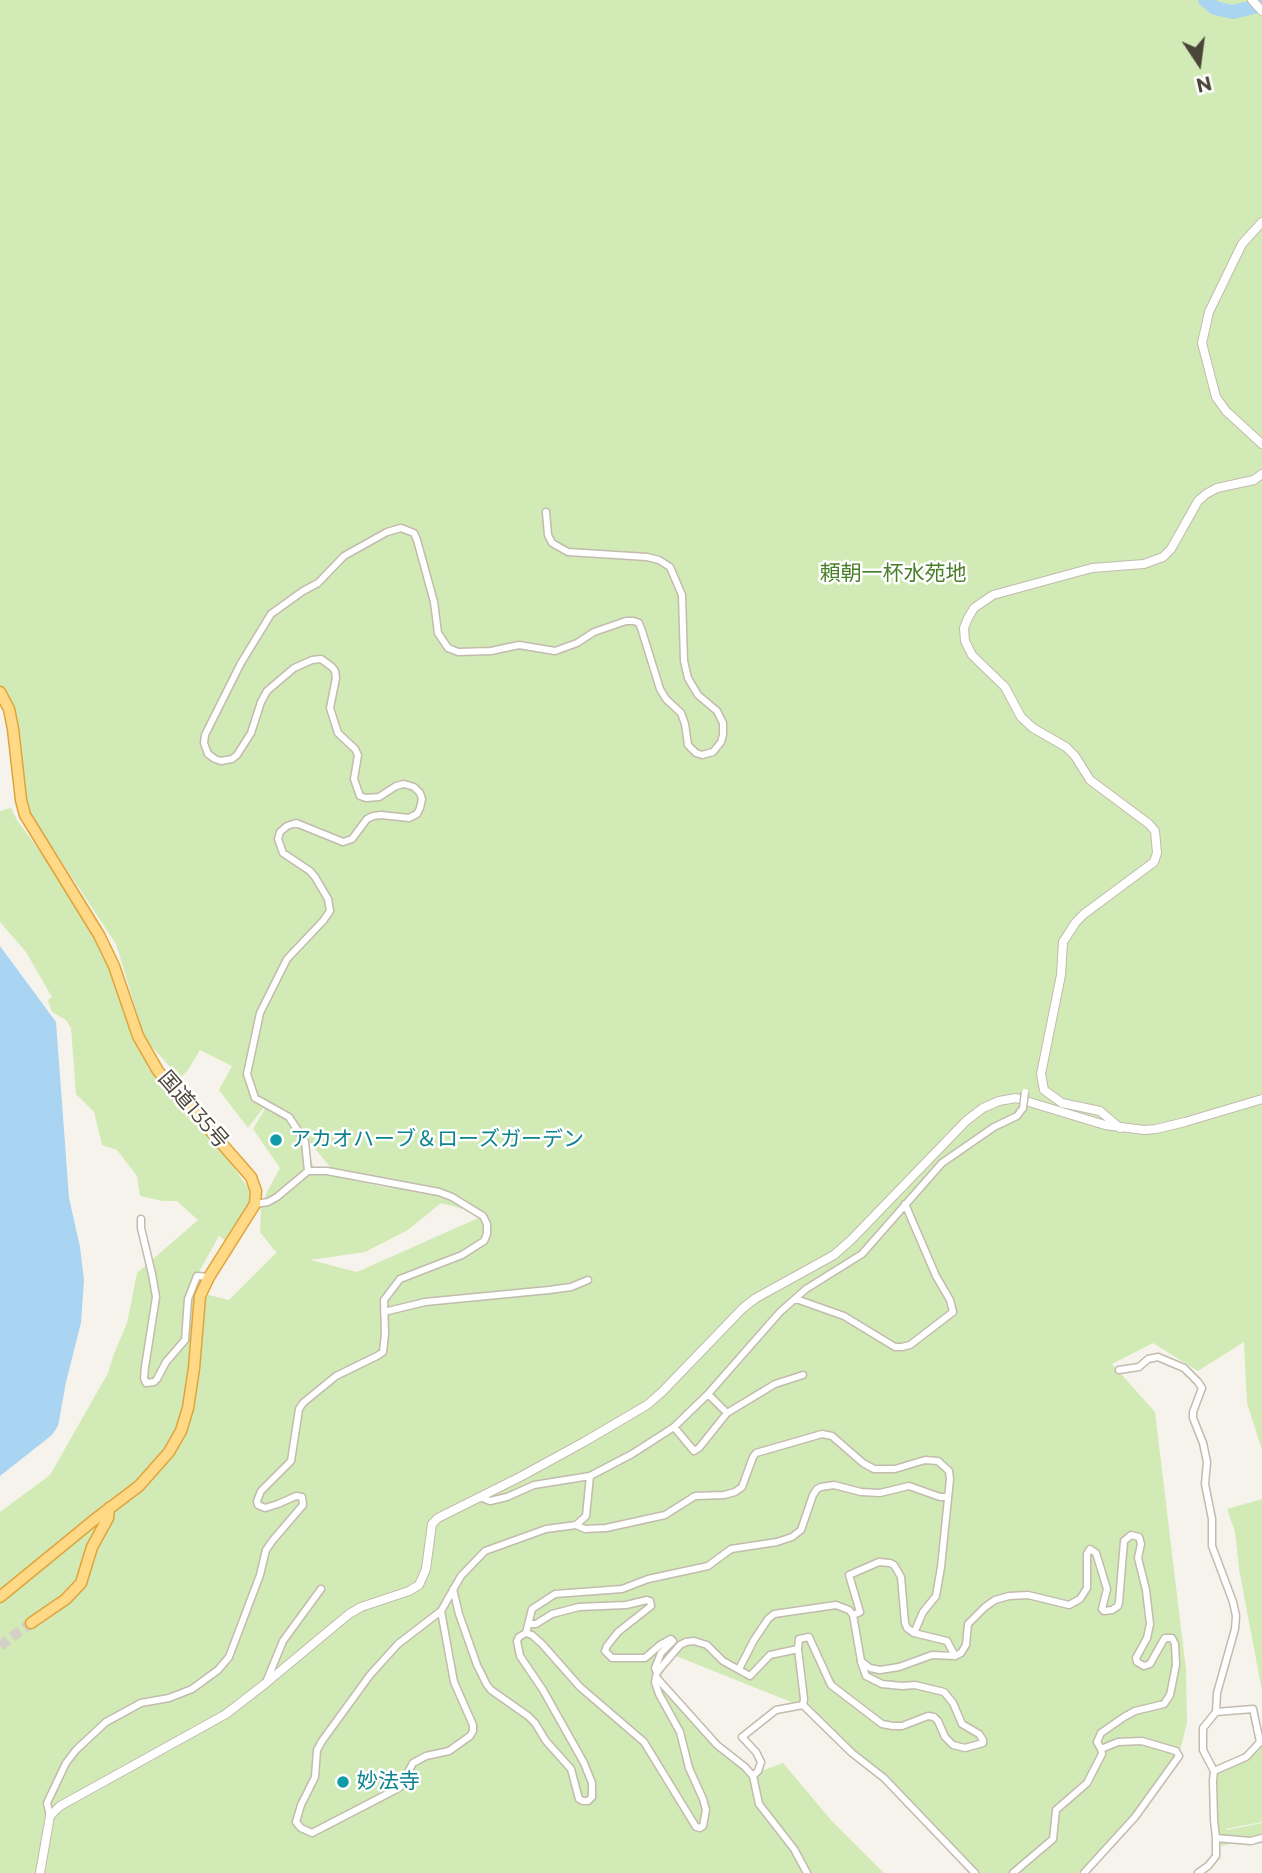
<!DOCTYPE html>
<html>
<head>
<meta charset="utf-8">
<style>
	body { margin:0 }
	#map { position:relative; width:1262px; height:1873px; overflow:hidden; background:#f6f3ec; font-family:Montserrat,sans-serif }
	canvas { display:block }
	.north { position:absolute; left:1164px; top:28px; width:70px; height:70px; -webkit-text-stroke:5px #fff; paint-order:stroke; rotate:167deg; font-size:19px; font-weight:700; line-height:28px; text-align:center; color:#4b4439 }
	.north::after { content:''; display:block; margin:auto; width:24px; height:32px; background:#4b4439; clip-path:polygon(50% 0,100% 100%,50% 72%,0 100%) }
</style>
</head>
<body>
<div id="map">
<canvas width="1262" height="1873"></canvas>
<div class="north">N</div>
</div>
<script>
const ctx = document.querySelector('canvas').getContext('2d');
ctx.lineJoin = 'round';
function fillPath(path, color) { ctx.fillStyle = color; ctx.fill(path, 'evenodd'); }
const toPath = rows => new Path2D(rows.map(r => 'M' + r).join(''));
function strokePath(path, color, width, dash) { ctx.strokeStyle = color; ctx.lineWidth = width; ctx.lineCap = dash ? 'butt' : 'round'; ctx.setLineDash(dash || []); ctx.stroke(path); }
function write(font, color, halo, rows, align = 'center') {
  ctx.font = font + ' Montserrat,"Noto Sans JP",sans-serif'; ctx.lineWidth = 5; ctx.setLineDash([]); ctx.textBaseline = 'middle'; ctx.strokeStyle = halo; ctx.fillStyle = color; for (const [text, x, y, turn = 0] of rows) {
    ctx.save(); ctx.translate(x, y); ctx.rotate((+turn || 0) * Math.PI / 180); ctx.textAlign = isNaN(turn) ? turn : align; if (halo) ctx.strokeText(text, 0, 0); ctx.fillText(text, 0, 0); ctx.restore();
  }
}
fillPath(toPath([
	[0,0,1262,0,1262,1450,1247,1403,1244,1342,1198,1371,1153,1343,1112,1364,1155,1412,1186,1670,1187,1723,1178,1758,1151,1796,1083,1873,968,1873,930,1826,811,1710,676,1656,669,1661,659,1681,750,1775,783,1763,831,1820,884,1873,0,1873,0,1512,50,1475,108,1373,114,1354,127,1323,137,1273,198,1220,177,1201,163,1201,140,1196,137,1176,117,1150,102,1145,94,1112,76,1094,71,1028,66,1020,52,1012,48,1000,52,997,26,952,0,922,0,811,11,808,17,820,89,918,158,1071,231,1163,261,1207,267,1192,280,1168,253,1129,266,1107,264,1107,248,1128,219,1090,232,1066,200,1050,188,1070,180,1078,145,1039,116,944,21,800,11,709,0,691],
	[289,1117,335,1173,400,1191,316,1171],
	[441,1203,485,1215,357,1272,310,1260,365,1252,408,1230],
	[261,1208,260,1232,274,1250,277,1252,229,1300,189,1290,219,1236,226,1241],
	[1262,1499,1262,1691,1239,1569,1235,1532,1227,1509],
	[1262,1743,1262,1822,1226,1829,1227,1830,1262,1823,1262,1836,1221,1846,1211,1813,1214,1771]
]), '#d2eab5');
fillPath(toPath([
	[0,946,56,1022,69,1198,80,1247,84,1280,81,1323,66,1382,58,1426,52,1435,0,1476]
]), '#a9d4f2');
strokePath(toPath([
	[1205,0,1215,8,1233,12,1262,5]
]), '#a9d4f2', 14);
strokePath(toPath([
	[0,1646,31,1623]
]), '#d4d0c8', 10, [10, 5]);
const minor = toPath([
	[308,1171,305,1142,302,1137,289,1117,255,1098,247,1074,260,1013,287,959,323,921,330,911,328,899,315,877,310,871,283,853,278,839,280,832,287,826,296,823,343,842,352,839,367,819,373,816,381,815,409,818,417,814,420,808,422,799,420,793,414,787,404,784,396,786,379,797,366,798,360,796,354,779,358,755,355,749,338,733,330,708,336,678,335,671,332,667,321,659,312,660,294,668,267,691,261,702,251,733,237,755,232,759,221,761,215,759,208,754,204,743,205,735,241,663,271,614,303,591,318,583,344,556,387,532,401,528,414,533,417,540,434,602,438,633,448,648,458,652,491,651,519,645,555,651,577,643,594,632,626,621,634,621,639,623,642,631,660,689,666,699,681,713,685,724,688,745,696,753,702,755,713,752,721,742,723,735,723,723,717,711,698,695,688,678,684,661,682,595,670,567,659,560,647,557,568,552,552,543,548,535,546,512],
	[141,1219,141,1228,152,1274,156,1297,145,1367,144,1378,146,1383,154,1382,157,1379,166,1362,185,1340,188,1299,197,1276,209,1277],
	[796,1299,844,1316,895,1347,902,1347,910,1345,953,1312,950,1300,936,1276,905,1204],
	[384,1312,425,1302,549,1290,571,1287,588,1280],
	[1119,1370,1139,1367,1148,1359,1158,1357,1184,1368,1198,1382,1202,1388,1193,1412,1193,1418,1203,1443,1207,1462,1205,1484,1212,1519,1212,1546,1233,1602,1236,1616,1235,1629,1217,1693,1216,1712,1203,1728,1203,1750,1214,1771,1213,1781,1214,1820,1216,1838,1216,1856,1208,1866,1198,1873],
	[708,1394,727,1413],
	[674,1427,694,1451,699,1448,727,1413,775,1384,803,1375],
	[480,1497,490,1501,507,1497,534,1485,590,1476,632,1454,674,1427,708,1394,780,1312,806,1289,862,1254,942,1163,994,1127,1017,1116,1023,1108],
	[576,1525,585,1529,606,1528,665,1515,695,1496,724,1495,735,1492,742,1487,753,1457,756,1453,822,1434,832,1436,863,1463,874,1469,895,1469,925,1460,938,1461,949,1471,950,1479,941,1567,936,1596,923,1612,914,1633],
	[453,1589,459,1614,477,1665,487,1685,491,1690,528,1716,535,1723,546,1741,571,1769,579,1799,583,1801,588,1801,592,1797,592,1783,584,1763,543,1690,520,1656,517,1641,519,1637,526,1633,532,1609,555,1594,622,1589,648,1579,708,1566,731,1549,777,1542,792,1537,801,1530,813,1495,817,1489,821,1487,834,1485,861,1492,880,1493,909,1486,940,1497,948,1497],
	[441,1611,454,1682,473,1725,473,1731,470,1736,449,1751,426,1756,413,1763,400,1787,395,1790,312,1833,301,1828,296,1822,301,1805,315,1777,317,1750,322,1741,370,1675,398,1644,441,1611],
	[441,1611,461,1576,485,1551,546,1529,576,1525,586,1516,590,1476],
	[853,1615,860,1612,849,1575,879,1562,890,1563,894,1565,901,1577,905,1623,907,1628,914,1633,947,1641,955,1656],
	[526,1633,532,1635,542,1644,580,1687,644,1742,696,1827,700,1828,703,1826,706,1810,703,1799,689,1768,680,1732,659,1694,655,1682,657,1672,655,1668,661,1653,673,1641,671,1639,660,1645,645,1658,612,1658,605,1651,607,1646,618,1632,651,1606,650,1601,647,1600,626,1605,579,1607,552,1614,536,1624,529,1624],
	[798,1649,799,1639,809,1637,831,1685,882,1724,893,1726,902,1726,928,1716,934,1717,938,1721,945,1737,953,1745,965,1748,983,1743,983,1740,979,1734,962,1724,953,1703,944,1692,915,1685,902,1686,882,1684,866,1676,861,1662],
	[739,1669,754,1640,768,1619,774,1614,836,1605,849,1610,853,1615,861,1661,870,1668,880,1670,899,1667,932,1655,955,1656,961,1653,966,1645,968,1624,985,1607,995,1600,1009,1596,1028,1595,1069,1605,1080,1599,1087,1588,1087,1554,1090,1549,1096,1553,1107,1589,1102,1609,1104,1611,1112,1610,1118,1606,1119,1602,1124,1541,1131,1535,1139,1537,1141,1544,1138,1558,1146,1590,1150,1624,1147,1638,1136,1658,1137,1662,1144,1666,1150,1664,1163,1641,1165,1638,1172,1638,1175,1644,1176,1665,1170,1695,1164,1704,1135,1711,1124,1717,1101,1733,1097,1742,1101,1749,1118,1742,1142,1741,1169,1749,1176,1751,1179,1756,1135,1817,1084,1873],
	[657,1672,680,1645,686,1642,694,1641,707,1645,723,1661,750,1676,770,1655,798,1649,804,1699,803,1705],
	[656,1677,717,1745,745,1767,753,1776,758,1771,761,1762,756,1752,742,1737,776,1710,803,1705,852,1753,884,1778,975,1873],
	[267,1680,283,1641,321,1589],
	[1216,1712,1253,1709,1260,1742],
	[1214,1771,1246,1757,1262,1740],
	[753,1776,759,1804,794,1849,807,1873],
	[50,1816,47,1803,66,1763,76,1750,106,1722,141,1703,169,1698,192,1689,218,1670,229,1657,260,1575,266,1550,273,1540,303,1505,302,1497,296,1496,278,1504,265,1508,258,1505,257,1501,261,1491,291,1461,299,1409,303,1403,336,1376,377,1356,383,1352,385,1334,384,1300,400,1279,462,1255,484,1241,487,1234,487,1224,483,1216,452,1197,439,1192,327,1171,308,1171,277,1197,268,1202,255,1204],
	[1216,1838,1251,1841,1262,1838],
	[1013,1873,1053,1839,1056,1810,1087,1783,1102,1754,1101,1749]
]);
const tertiary = toPath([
	[1252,0,1262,11],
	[1262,222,1242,244,1209,312,1202,343,1216,397,1226,411,1262,444],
	[1120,1128,1100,1111,1062,1103,1044,1090,1041,1074,1061,975,1063,942,1076,922,1084,914,1154,862,1157,853,1155,831,1149,824,1090,780,1075,756,1066,747,1033,728,1021,717,1005,687,972,655,965,641,964,628,968,618,974,608,993,595,1092,568,1144,564,1163,557,1171,549,1198,501,1206,494,1217,488,1254,480,1262,474],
	[40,1873,50,1816,60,1806,226,1714,266,1683,349,1614,361,1607,409,1591,419,1585,426,1569,432,1524,438,1518,520,1477,584,1442,647,1405,662,1392,743,1308,756,1298,834,1255,851,1240,966,1121,983,1108,999,1101,1016,1098,1105,1125,1144,1130,1156,1129,1185,1122,1262,1099]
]);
const trunk = toPath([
	[0,692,9,709,13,729,21,800,25,815,99,935,114,966,138,1036,158,1071,251,1177,256,1191,255,1204,209,1277,200,1296,194,1368,188,1408,181,1431,169,1452,139,1486,94,1520,0,1597],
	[31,1623,66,1599,81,1583,92,1547,108,1518,109,1508]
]);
strokePath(minor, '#c2bbae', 9);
strokePath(tertiary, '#c2bbae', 10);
strokePath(trunk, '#e0a43c', 13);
strokePath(minor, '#fff', 6);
strokePath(tertiary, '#fff', 8);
strokePath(trunk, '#ffd985', 10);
const minorBridge = toPath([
	[1023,1108,1025,1092]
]);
strokePath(minorBridge, '#c2bbae', 9, []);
strokePath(minorBridge, '#fff', 6);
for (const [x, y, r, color] of [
	[276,1140,7,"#0f9aa8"],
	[343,1782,7,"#0f9aa8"]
]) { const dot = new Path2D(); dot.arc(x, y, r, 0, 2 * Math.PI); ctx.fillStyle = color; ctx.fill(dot); strokePath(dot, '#fff', 2.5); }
write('21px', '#4a7f2a', '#fff', [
	["頼朝一杯水苑地",893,574]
]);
write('21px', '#4b4439', '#fff', [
	["国道135号",193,1110,49]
]);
write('21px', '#0d838f', '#fff', [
	["アカオハーブ＆ローズガーデン",290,1140],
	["妙法寺",357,1782]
], 'left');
</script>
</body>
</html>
